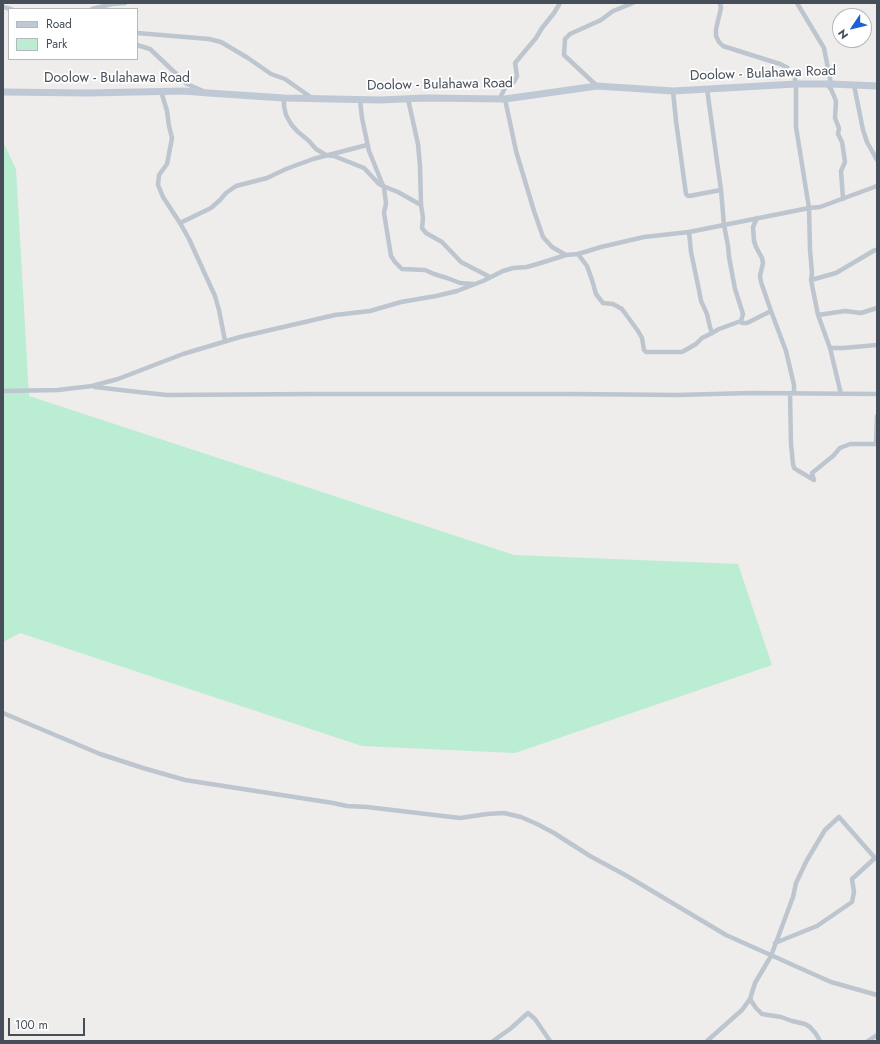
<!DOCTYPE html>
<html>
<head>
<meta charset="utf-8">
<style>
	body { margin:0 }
	#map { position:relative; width:880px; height:1044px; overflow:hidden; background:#efecec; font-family:Jost,sans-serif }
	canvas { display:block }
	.frame { position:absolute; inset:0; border:4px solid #454e59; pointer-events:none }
	.legend { position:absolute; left:8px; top:8px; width:130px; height:52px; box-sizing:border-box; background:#fff; border:1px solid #b5b8bd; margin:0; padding:5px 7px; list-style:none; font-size:12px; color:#454e59 }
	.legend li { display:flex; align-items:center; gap:8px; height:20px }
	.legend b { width:20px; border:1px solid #b5b8bd }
	.north { position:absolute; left:832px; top:8px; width:40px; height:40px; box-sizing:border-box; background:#fff; border:1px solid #b5b8bd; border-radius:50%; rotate:235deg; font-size:11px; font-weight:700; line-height:16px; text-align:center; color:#454e59 }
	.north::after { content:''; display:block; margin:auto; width:14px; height:18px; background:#1d60d8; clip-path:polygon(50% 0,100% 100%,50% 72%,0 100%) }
	.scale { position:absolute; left:8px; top:1018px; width:77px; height:18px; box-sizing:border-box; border:2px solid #454e59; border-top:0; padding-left:5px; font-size:12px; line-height:14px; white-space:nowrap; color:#454e59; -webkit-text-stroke:3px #fff; paint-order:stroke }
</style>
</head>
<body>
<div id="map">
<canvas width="880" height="1044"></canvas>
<div class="frame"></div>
<ul class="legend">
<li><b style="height:5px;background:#bfc8d5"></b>Road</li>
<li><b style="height:11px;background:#baedd1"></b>Park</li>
</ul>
<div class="north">N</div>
<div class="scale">100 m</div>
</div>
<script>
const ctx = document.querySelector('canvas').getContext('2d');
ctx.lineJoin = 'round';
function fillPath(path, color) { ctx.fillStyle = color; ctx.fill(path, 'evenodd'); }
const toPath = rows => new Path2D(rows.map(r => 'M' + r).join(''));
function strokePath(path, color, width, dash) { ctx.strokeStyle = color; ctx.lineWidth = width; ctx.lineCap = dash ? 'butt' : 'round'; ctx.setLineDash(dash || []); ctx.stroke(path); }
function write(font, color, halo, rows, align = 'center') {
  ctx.font = font + ' Jost,sans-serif'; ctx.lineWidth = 3.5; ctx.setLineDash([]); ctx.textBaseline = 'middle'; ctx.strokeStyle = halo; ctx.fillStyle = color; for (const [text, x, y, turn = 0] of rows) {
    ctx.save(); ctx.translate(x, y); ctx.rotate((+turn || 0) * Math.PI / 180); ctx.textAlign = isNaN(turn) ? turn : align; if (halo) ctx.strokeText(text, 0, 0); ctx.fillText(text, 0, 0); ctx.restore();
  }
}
fillPath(toPath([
	[3,142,16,169,29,396,514,555,738,564,772,665,515,753,362,746,20,633,3,642]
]), '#baedd1');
strokePath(toPath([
	[720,3,721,8,716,29,716,36,719,42,723,46,780,64,788,68,794,75,796,84,796,127,809,208,810,250,812,273,811,280,818,315,830,348,841,394],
	[797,3,824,48,831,84],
	[3,7,11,9],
	[92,9,112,4,125,3],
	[137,33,209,39,221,42,248,58,271,74,285,79,312,98],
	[137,45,150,49,187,84,203,91],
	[827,84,831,89,836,101,835,118,839,128,838,134,842,142,844,155,845,162,841,171,843,199],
	[854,85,863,130,867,142,877,160],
	[597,86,564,55,565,39,570,34,601,20,613,11,633,3],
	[707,89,721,190],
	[161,91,167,111,169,126,172,138,167,164,159,175,158,185,163,197,180,223,189,239,215,296,219,310,225,341],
	[673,91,676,121,686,194,688,196,689,196,721,190,724,225,728,246,729,257,735,289,743,314,741,321,742,323,747,323,771,311,786,351,794,385,794,393],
	[284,98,284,106,286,115,291,124,297,131,309,141,316,149,326,155,334,156,364,168,379,184,383,186,398,192,421,205],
	[500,98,506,86,514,82,517,76,515,63,536,38,542,28,554,13,560,3],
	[408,99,418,144,420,166,421,205,423,218,422,228,426,233,442,242,461,262,490,277],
	[505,99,516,151,534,211,543,237,552,247,566,255],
	[360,100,362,118,369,151,384,188,386,203,384,213,391,256,395,262,402,269,425,270,434,274,447,278,460,283,473,284],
	[757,218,753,227,754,241,756,247,762,258,763,263,760,276,761,282,771,311],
	[180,223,211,208,220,200,226,193,236,186,267,178,286,169,313,159,367,145],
	[689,232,691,252,699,290,701,301,707,314,710,327,712,333,719,329,741,321],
	[578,254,587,266,592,280,596,294,603,303,613,304,622,309,638,331,642,338,644,350,646,352,682,352,696,344,702,338,712,333],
	[811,280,836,273,875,250,877,250],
	[818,315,845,311,861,313,877,308],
	[830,348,843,348,877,345],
	[95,387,138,392,167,395,313,394,572,394,677,395,751,393,877,394],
	[3,391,58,390,92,386,118,379,183,354,240,337,335,315,370,311,401,302,436,296,457,291,483,281,503,271,513,268,527,267,544,262,566,255,578,254,601,247,644,237,689,232,809,208,820,207,877,186],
	[790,393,791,444,793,464,794,468,797,470,814,480,812,473,833,456,840,448,850,444,876,444,877,416],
	[3,713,100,754,143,768,185,780,333,803,347,806,367,807,460,818,487,814,504,813,521,817,537,824,554,833,590,856,627,876,726,935,831,982,877,995],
	[775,943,817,926,852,902,854,892,852,879,875,858,877,859],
	[750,999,756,1008,762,1014,781,1017,792,1021,805,1024,810,1027,816,1034,820,1041],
	[493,1041,510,1029,528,1013,535,1019,550,1041],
	[707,1041,742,1010,750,999,755,983,771,956,793,897,796,883,807,860,825,830,839,817,875,858],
	[868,1041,877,1035]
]), '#bdc5ce', 4.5);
strokePath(toPath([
	[3,92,88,93,184,91,208,93,284,98,381,100,424,98,505,99,597,86,673,91,796,84,831,84,877,86]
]), '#bfc8d5', 7);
write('14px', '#454e59', '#fff', [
	["Doolow - Bulahawa Road",763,74,-2],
	["Doolow - Bulahawa Road",117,79],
	["Doolow - Bulahawa Road",440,85,-1]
]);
</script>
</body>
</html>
